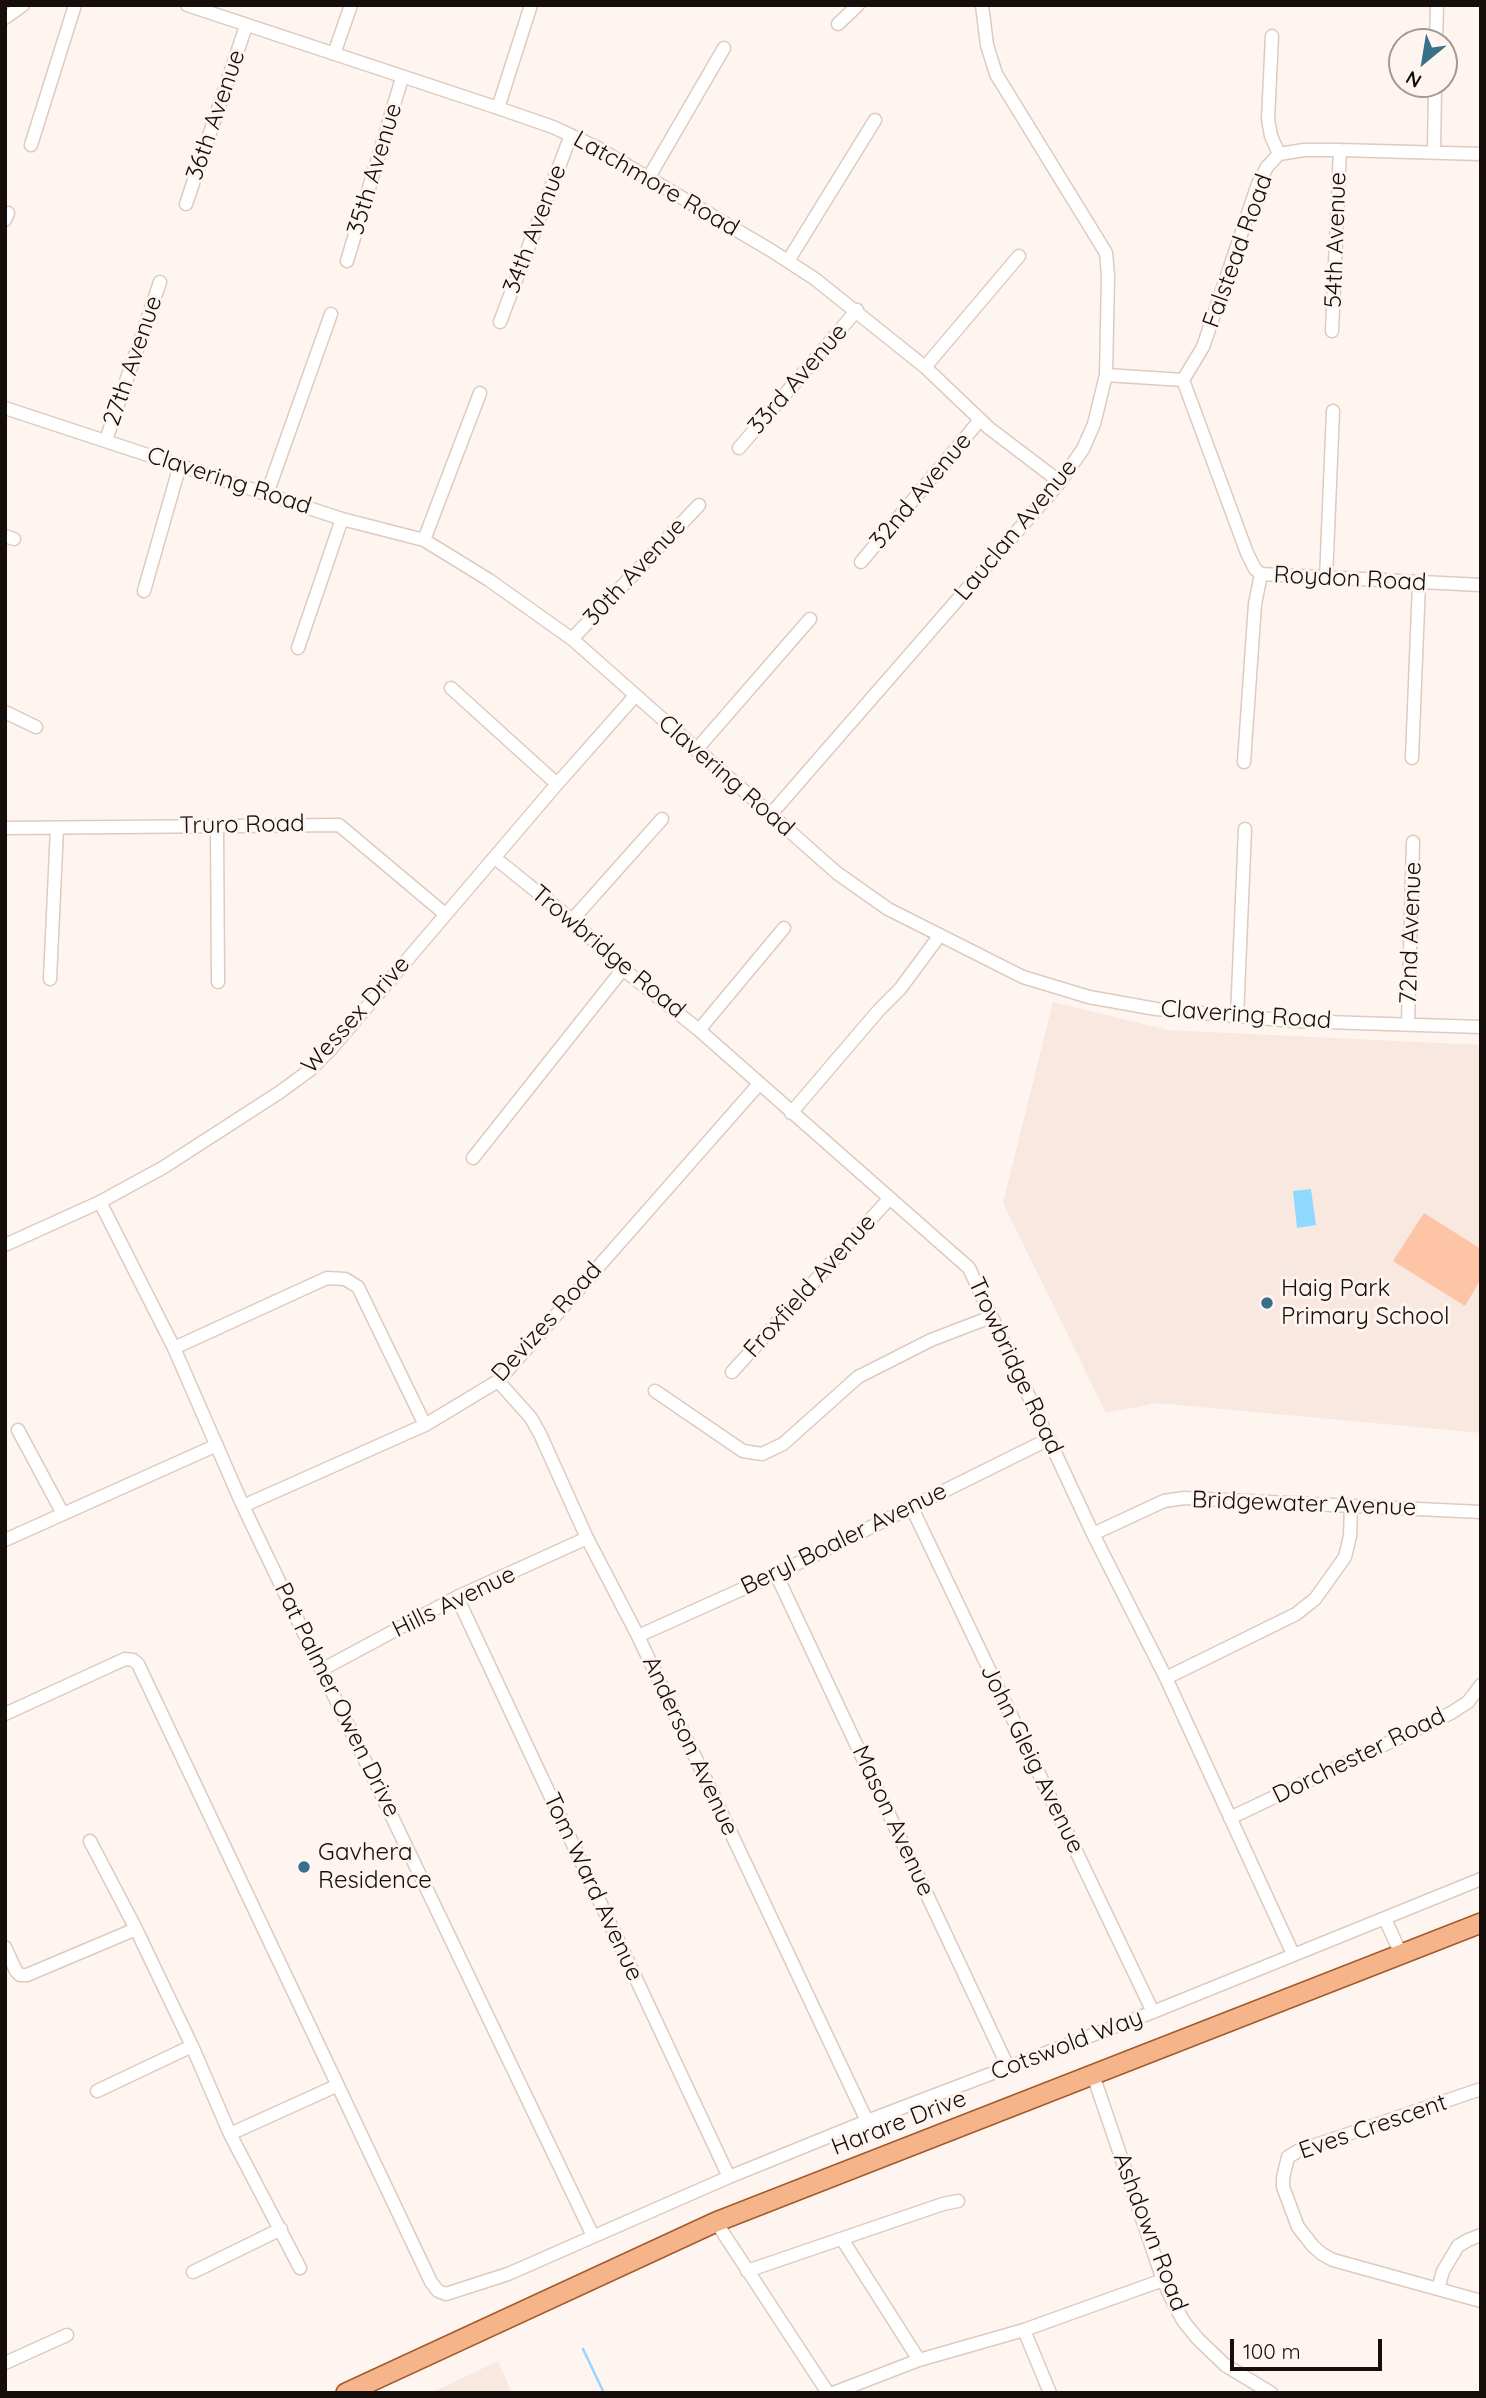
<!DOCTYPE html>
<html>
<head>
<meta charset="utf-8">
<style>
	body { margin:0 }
	#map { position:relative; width:1486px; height:2398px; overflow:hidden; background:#fef5f1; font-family:Quicksand,sans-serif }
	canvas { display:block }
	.frame { position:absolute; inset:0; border:7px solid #150e0a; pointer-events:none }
	.north { position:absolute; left:1388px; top:28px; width:70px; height:70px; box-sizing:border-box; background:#fef5f1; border:2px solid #a19995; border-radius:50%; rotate:210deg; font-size:19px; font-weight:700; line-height:28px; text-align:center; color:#150e0a }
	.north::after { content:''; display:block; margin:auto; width:24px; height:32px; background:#38708a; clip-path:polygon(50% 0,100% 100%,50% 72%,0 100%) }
	.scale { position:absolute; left:1230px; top:2339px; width:152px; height:32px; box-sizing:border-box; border:4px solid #150e0a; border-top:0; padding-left:9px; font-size:21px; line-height:24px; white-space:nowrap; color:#150e0a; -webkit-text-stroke:5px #fef5f1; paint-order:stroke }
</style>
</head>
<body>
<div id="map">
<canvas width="1486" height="2398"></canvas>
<div class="frame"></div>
<div class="north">N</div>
<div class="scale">100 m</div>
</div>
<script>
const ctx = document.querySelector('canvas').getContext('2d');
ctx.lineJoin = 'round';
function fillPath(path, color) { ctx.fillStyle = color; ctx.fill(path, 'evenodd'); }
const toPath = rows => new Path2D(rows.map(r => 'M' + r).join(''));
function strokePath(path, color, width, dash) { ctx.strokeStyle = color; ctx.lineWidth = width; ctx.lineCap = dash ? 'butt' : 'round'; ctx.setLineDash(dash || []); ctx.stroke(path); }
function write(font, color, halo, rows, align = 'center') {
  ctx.font = font + ' Quicksand,sans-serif'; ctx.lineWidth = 6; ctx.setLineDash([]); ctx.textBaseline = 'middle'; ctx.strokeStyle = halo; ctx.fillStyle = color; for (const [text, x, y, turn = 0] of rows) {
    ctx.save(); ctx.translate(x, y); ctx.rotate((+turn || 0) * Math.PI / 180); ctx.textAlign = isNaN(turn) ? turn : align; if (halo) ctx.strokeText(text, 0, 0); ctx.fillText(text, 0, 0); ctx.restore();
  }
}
fillPath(toPath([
	[1053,1002,1168,1030,1481,1045,1481,1433,1157,1403,1106,1413,1003,1203],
	[498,2361,512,2393,431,2393]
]), '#f9e8df');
fillPath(toPath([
	[1424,1213,1481,1249,1481,1279,1465,1306,1393,1261]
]), '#fdc4a5');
fillPath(toPath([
	[1311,1189,1316,1225,1297,1228,1293,1191]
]), '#8fd9fe');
strokePath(toPath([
	[583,2349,604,2393]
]), '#8fd9fe', 2.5);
const minor = toPath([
	[187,5,498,108,553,127,596,147,772,251,815,279,925,367,989,428,1060,482],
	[5,18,23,5],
	[838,24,858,5],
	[1272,36,1268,119,1271,136,1279,154],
	[1436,42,1437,5],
	[334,54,351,5],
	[498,108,531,5],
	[31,145,75,5],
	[1434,153,1435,84],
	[649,177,724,48],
	[186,204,246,26],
	[5,220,8,213],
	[347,261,402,78],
	[788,261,875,120],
	[500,322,571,135],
	[1332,331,1340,150],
	[925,367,1019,256],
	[1106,375,1183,380],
	[1183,380,1203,347,1258,184,1267,167,1279,154,1304,150,1340,150,1481,154],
	[1183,380,1247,553,1255,569,1261,574,1481,585],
	[5,408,342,519,424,540,489,580,572,639,837,873,888,909,1023,977,1089,997,1156,1009,1294,1021,1481,1027],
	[106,440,160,282],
	[739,448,857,310],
	[267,494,331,314],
	[5,536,14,539],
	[424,540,480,393],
	[861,562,980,420],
	[1326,579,1333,411],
	[144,591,180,465],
	[572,639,699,505],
	[298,648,342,519],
	[451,688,557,784],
	[5,712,36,727],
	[696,750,810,619],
	[1412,758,1419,583],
	[1244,762,1255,604,1261,574],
	[771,814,1060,482,1083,449,1094,424,1106,375,1108,276,1106,253,996,74,987,45,982,5],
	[217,826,218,982],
	[5,828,339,825,445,914],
	[495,858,572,920,623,969,699,1030,969,1268,1093,1534,1166,1678,1293,1954],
	[572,920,662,819],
	[50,979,57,828],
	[1237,1017,1245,829],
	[1408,1023,1413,842],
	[699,1030,784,928],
	[791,1113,879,1010,900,989,940,935],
	[473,1158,623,969],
	[100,1202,174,1348,243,1506,593,2236],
	[5,1245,100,1202,164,1167,280,1092,310,1070,331,1049,557,784,635,696],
	[174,1348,327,1278,345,1279,358,1287,425,1425],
	[732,1372,889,1199],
	[498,1381,531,1418,540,1434,587,1538,638,1636,867,2121],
	[655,1391,743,1451,762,1454,783,1444,858,1377,931,1340,991,1317],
	[18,1430,63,1514],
	[243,1506,425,1425,498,1381,759,1084],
	[911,1506,1153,2012],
	[1093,1534,1164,1501,1184,1498,1481,1512],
	[5,1540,217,1445],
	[776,1574,1009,2069],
	[457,1597,729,2177],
	[638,1636,776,1574,1049,1439],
	[323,1669,457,1597,587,1538],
	[1166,1678,1296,1614,1315,1599,1345,1557,1350,1536,1351,1506],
	[5,1714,125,1659,133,1660,138,1664,431,2282,438,2291,446,2294,508,2274,729,2177,867,2121,1153,2012,1481,1879],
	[1230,1818,1451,1713,1468,1702,1481,1685],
	[90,1841,136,1929],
	[1385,1919,1401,1954],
	[5,1947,16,1971,20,1975,27,1975,136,1929,192,2046,230,2134,300,2268],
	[1093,2075,1163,2280,1174,2304,1184,2322,1198,2339,1225,2365,1271,2393],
	[1481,2089,1298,2151,1288,2157,1283,2178,1283,2187,1298,2227,1313,2246,1322,2254,1333,2260,1481,2301],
	[97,2091,192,2046],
	[230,2134,336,2086],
	[716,2222,828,2393],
	[842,2239,919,2360],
	[747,2271,943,2204,958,2201],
	[193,2272,281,2229],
	[1438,2289,1443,2271,1458,2246,1468,2240,1481,2235],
	[1024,2330,1050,2393],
	[5,2363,67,2335],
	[833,2393,919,2360,1024,2330,1163,2280]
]);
const primary = toPath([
	[346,2393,716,2222,1481,1923]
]);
strokePath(minor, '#dfcabe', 15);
strokePath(primary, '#a3592a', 22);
strokePath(minor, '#fff', 12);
strokePath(primary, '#f5b48a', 19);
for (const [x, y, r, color] of [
	[1267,1303,7,"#38708a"],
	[304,1867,7,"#38708a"]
]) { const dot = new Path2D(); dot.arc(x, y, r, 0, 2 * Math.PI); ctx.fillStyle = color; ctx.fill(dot); strokePath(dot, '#fef5f1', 2.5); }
write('24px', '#150e0a', '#fef5f1', [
	["36th Avenue",216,115,-71],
	["35th Avenue",375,169,-73],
	["Latchmore Road",656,184,30],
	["34th Avenue",535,229,-69],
	["54th Avenue",1336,240,-88],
	["Falstead Road",1238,251,-70],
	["27th Avenue",133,361,-71],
	["33rd Avenue",798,379,-49],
	["Clavering Road",229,481,18],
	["32nd Avenue",921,491,-50],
	["Lauclan Avenue",1016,530,-50],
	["30th Avenue",635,572,-47],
	["Roydon Road",1350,579,3],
	["Clavering Road",726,776,41],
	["Truro Road",242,825,-1],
	["72nd Avenue",1411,933,-88],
	["Trowbridge Road",608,952,40],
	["Wessex Drive",356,1015,-48],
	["Clavering Road",1246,1015,4],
	["Froxfield Avenue",810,1286,-48],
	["Devizes Road",547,1322,-48],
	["Trowbridge Road",1015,1366,65],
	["Bridgewater Avenue",1304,1504,2],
	["Beryl Boaler Avenue",844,1539,-26],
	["Hills Avenue",454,1602,-26],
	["Pat Palmer Owen Drive",337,1700,64],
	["Anderson Avenue",690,1746,65],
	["Dorchester Road",1359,1756,-26],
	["John Gleig Avenue",1032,1759,64],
	["Mason Avenue",893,1821,65],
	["Tom Ward Avenue",593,1887,65],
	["Cotswold Way",1067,2045,-21],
	["Harare Drive",899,2123,-21],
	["Eves Crescent",1373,2127,-19],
	["Ashdown Road",1150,2232,69]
]);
write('24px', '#150e0a', '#fef5f1', [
	["Haig Park",1281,1289],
	["Primary School",1281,1317],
	["Gavhera",318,1853],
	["Residence",318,1881]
], 'left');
</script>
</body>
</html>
